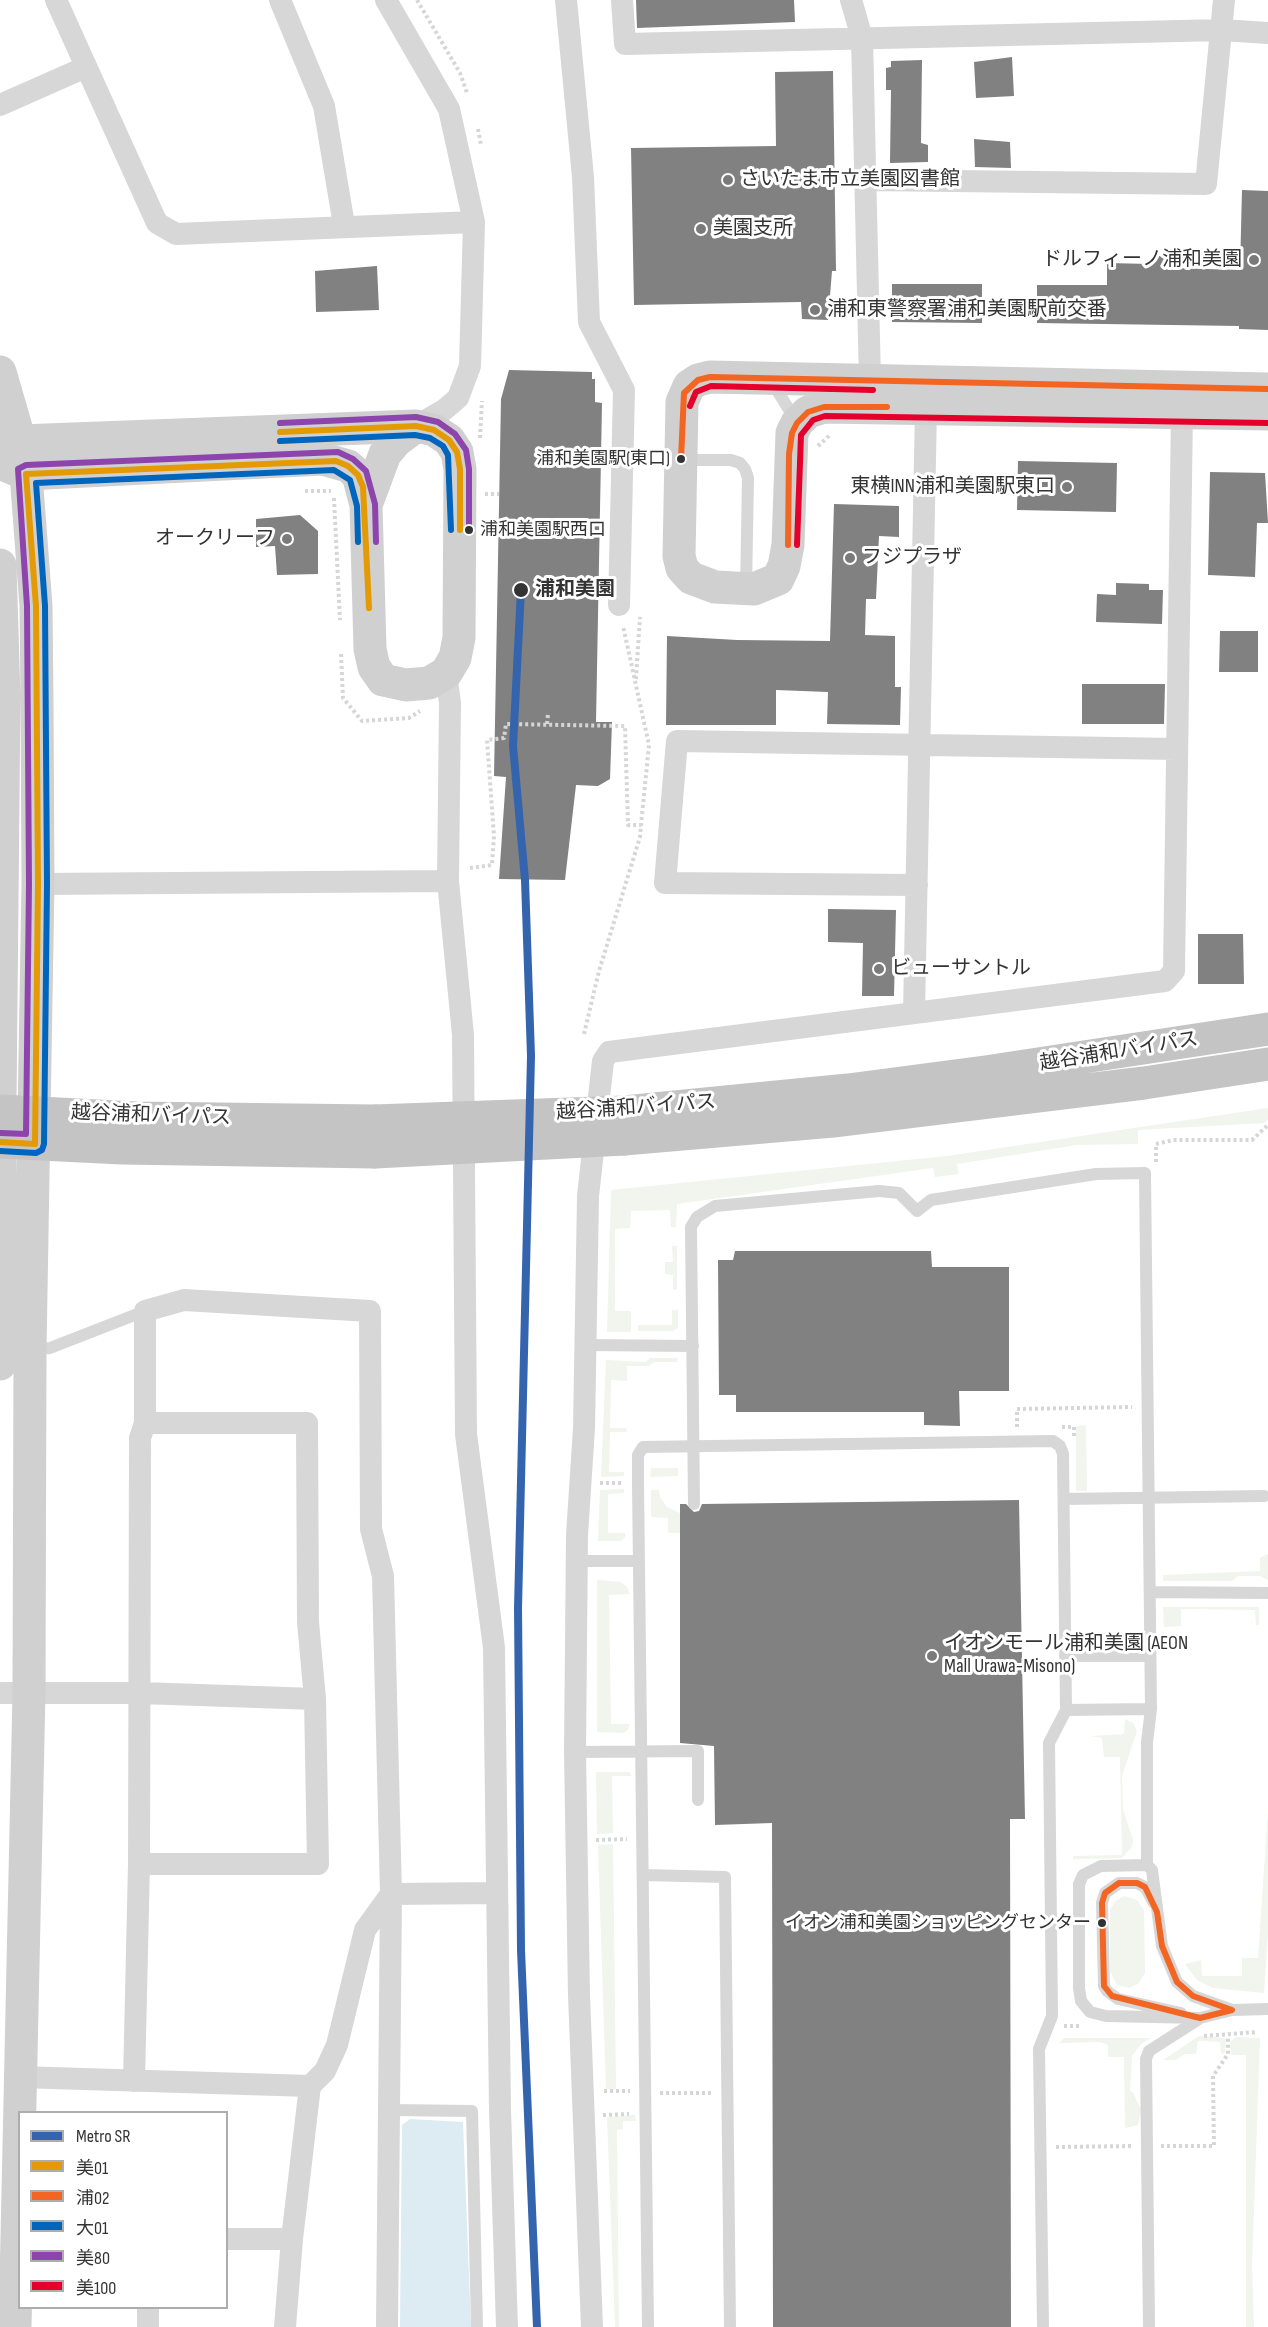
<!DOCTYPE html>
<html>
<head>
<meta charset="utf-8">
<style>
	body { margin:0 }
	#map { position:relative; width:1268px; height:2327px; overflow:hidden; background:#fff; font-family:"Sofia Sans Condensed","Noto Sans JP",sans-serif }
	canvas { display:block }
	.legend { position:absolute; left:18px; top:2111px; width:210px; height:198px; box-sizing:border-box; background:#fff; border:2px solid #adadad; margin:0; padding:8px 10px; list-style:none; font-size:18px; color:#333 }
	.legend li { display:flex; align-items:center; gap:12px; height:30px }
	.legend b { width:30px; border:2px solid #adadad }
</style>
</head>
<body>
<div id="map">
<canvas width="1268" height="2327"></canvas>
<ul class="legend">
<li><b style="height:8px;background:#3564af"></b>Metro SR</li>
<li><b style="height:8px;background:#e39a05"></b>美01</li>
<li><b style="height:8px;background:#f26522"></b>浦02</li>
<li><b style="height:8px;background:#0065bd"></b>大01</li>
<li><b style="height:8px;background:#8e44ad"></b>美80</li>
<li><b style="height:8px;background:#e4002b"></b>美100</li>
</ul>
</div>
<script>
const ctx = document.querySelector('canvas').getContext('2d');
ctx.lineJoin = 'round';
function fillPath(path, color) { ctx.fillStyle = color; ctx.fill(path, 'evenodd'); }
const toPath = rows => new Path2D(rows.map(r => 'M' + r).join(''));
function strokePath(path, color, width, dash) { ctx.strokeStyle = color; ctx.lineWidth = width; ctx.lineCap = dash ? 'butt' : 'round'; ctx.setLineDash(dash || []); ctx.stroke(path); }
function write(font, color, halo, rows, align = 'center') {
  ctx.font = font + ' "Sofia Sans Condensed","Noto Sans JP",sans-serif'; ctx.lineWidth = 6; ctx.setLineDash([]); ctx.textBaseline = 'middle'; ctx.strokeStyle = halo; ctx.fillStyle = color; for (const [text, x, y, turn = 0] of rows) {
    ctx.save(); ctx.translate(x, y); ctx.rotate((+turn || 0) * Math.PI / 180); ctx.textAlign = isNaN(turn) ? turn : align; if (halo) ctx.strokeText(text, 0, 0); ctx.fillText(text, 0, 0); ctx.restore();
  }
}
fillPath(toPath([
	[1268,1108,1268,1120,1264,1123,1138,1130,1138,1144,1077,1145,957,1164,959,1174,935,1177,933,1168,677,1204,676,1227,671,1227,670,1210,631,1211,630,1228,615,1229,615,1311,631,1311,631,1332,607,1332,611,1190,947,1156],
	[672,1246,677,1246,677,1289,673,1290,673,1275,665,1274,665,1262,673,1262],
	[672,1310,678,1310,678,1328,672,1331,638,1331,638,1325,672,1325],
	[650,1358,678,1358,677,1362,654,1362,649,1366,627,1366,627,1381,611,1380,610,1428,626,1428,627,1432,610,1432,609,1472,624,1472,624,1476,601,1477,606,1360,646,1362],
	[1086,1425,1087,1491,1076,1491,1076,1426],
	[651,1468,678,1468,678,1476,650,1477],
	[624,1489,624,1493,608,1494,608,1533,625,1533,625,1537,621,1541,598,1541,600,1490],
	[651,1490,659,1490,660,1497,667,1507,680,1513,680,1533,668,1533,668,1518,651,1517],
	[1268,1554,1268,1580,1260,1576,1238,1576,1232,1581,1163,1581,1163,1575,1260,1571,1260,1558],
	[597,1580,621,1582,628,1588,629,1594,609,1595,611,1724,630,1724,628,1730,623,1733,597,1732],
	[1163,1607,1259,1607,1259,1625,1256,1625,1255,1610,1181,1609,1181,1626,1164,1627],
	[1125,1719,1133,1723,1137,1731,1122,1776,1123,1809,1133,1840,1132,1847,1122,1858,1073,1859,1073,1856,1122,1855,1120,1757,1104,1757,1102,1738,1091,1736,1124,1734],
	[596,1772,629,1772,632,1776,612,1776,613,1833,597,1834],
	[1268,1811,1268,1934,1264,1993,1213,1988,1197,1980,1185,1964,1201,1960,1202,1976,1242,1976,1242,1958,1258,1958],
	[613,1844,616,2089,606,2089,598,1845],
	[1124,1896,1137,1900,1144,1910,1145,1973,1138,1984,1129,1988,1117,1985,1110,1971,1110,1910,1115,1901],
	[1199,2036,1226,2038,1225,2053,1221,2054,1220,2042,1198,2041,1196,2054,1185,2054,1176,2060,1163,2060],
	[1236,2037,1260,2038,1252,2266,1254,2327,1246,2327,1246,2055,1231,2055,1230,2042],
	[1064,2038,1151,2038,1141,2044,1132,2056,1130,2091,1133,2092,1141,2110,1138,2125,1125,2128,1124,2057,1108,2057,1108,2045,1100,2042,1059,2043],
	[635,2115,636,2121,623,2121,623,2129,617,2130,619,2327,615,2327,607,2117]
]), '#f1f5ed');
fillPath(toPath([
	[410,2119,463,2122,471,2327,400,2327,402,2125]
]), '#ddebf3');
fillPath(toPath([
	[636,0,794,0,795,22,637,28],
	[1012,57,1014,96,976,98,974,62],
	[922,60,921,143,928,145,928,162,890,163,891,90,886,90,886,68,891,67,891,61],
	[833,71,836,271,832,271,828,320,802,319,801,302,634,305,631,148,776,146,775,72],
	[974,139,1010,142,1011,168,975,167],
	[1242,190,1268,191,1268,330,1239,329,1239,326,1037,323,1037,285,1107,285,1107,263,1151,264,1151,256,1173,256,1173,268,1240,270],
	[377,266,379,310,316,312,315,271],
	[892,284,982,284,982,323,892,322],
	[509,370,592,372,592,379,595,379,595,402,602,403,596,722,612,722,610,779,598,786,576,785,565,880,499,879,506,777,494,776,501,399],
	[1018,461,1117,463,1116,512,1017,510],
	[1210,472,1265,473,1268,523,1257,523,1255,577,1208,575],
	[834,504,899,506,899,537,879,536,876,599,866,599,865,635,895,636,895,687,901,687,900,725,827,724,828,692,776,690,776,725,666,725,667,636,737,640,830,641],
	[300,515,318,531,318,574,277,575,275,546,256,547,256,519],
	[1116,583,1149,584,1149,590,1163,590,1162,624,1096,622,1097,594,1116,595],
	[1220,631,1258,631,1258,672,1219,672],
	[1082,684,1165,684,1164,724,1082,724],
	[828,909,896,910,894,996,862,996,863,943,828,942],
	[1198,934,1243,934,1244,984,1198,984],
	[735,1251,931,1251,932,1267,1009,1267,1009,1391,959,1391,960,1426,924,1425,924,1412,736,1412,736,1395,719,1395,718,1260,733,1260],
	[1019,1500,1025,1819,1010,1819,1011,2327,773,2327,772,1823,715,1825,714,1746,680,1743,680,1504,686,1504,694,1512,699,1511,702,1504]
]), '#818181');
strokePath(toPath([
	[417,0,460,73,467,93],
	[478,129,481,145],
	[480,438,482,401],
	[818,446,830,435],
	[305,491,331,491],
	[485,494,499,494],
	[334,498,340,620],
	[341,654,343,698,362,721,409,718,420,711],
	[636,679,640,617],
	[547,724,548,714],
	[470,868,492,865,494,836,487,740,504,738,506,724,625,726,628,825,641,825],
	[584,1034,599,971,640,837,641,825,649,745,623,626],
	[1156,1162,1156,1144,1173,1140,1252,1140,1268,1125],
	[1017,1427,1017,1409,1132,1407],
	[1062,1427,1074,1427,1074,1438],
	[600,1483,622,1483],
	[596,1840,627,1839],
	[1064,2026,1081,2026],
	[1204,2036,1257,2032],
	[604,2091,630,2091],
	[660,2093,713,2093],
	[603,2115,629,2114],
	[1161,2146,1214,2146,1213,2076,1228,2054,1228,2036],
	[1056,2147,1133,2146]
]), '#d6d6d6', 4, [3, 3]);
strokePath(toPath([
	[772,382,796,421],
	[682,460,731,460,740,463,745,469,748,478,746,589],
	[879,1191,899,1193,917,1211,931,1200,1096,1174,1145,1173,1151,1709,1147,1742,1147,1865],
	[586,1345,693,1346],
	[30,1350,50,1348,145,1311],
	[1064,1499,1264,1496],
	[577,1561,639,1561],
	[1150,1592,1268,1593],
	[1065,1656,1150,1656],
	[575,1752,698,1751,698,1800],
	[643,1875,725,1877,730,2327],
	[1154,1903,1145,1887,1137,1883,1119,1883,1105,1893,1102,1903,1104,1986,1107,1991,1118,1999,1181,2013],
	[1232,2010,1193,1996,1177,1982,1162,1946,1152,1870,1147,1865,1101,1866,1083,1875,1079,1884,1079,1988,1081,2001,1090,2012,1106,2016,1200,2018,1232,2010,1268,2009],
	[389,2110,472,2111,477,2327],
	[648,2327,638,1483,638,1455,643,1447,1053,1441,1060,1446,1063,1454,1066,1710,1151,1709],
	[1043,2327,1039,2049,1052,2016,1049,1743,1066,1710],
	[1149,2327,1146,2059,1149,2051,1199,2019]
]), '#d7d7d7', 12);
strokePath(toPath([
	[56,0,157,223,176,234,474,222],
	[280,0,324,106,344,225],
	[386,0,449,109,474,222,470,366,458,398,444,410,416,426],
	[566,0,583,177,589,322,624,390,619,605],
	[622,0,625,44,1222,30,1268,33],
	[851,0,862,38,870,381],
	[0,105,86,67],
	[868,180,1206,184,1224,0],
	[448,881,463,1035,466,1434,494,1648,500,2109,507,2327],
	[38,884,448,881,450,703,446,673],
	[917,885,665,883,677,741,1177,749],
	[914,1013,926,408],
	[0,1693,141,1693,315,1699],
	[139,1864,140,1438,145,1423,145,1311,184,1300,370,1311,371,1529,383,1576,391,1894,387,2327],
	[19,2077,310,2086],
	[134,2081,139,1864,318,1864,315,1699,308,1622,307,1423,145,1423],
	[226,2239,292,2239],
	[148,2327,148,2308],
	[285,2327,292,2239,310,2086,325,2071,337,2045,365,1930,391,1894,497,1893],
	[592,2327,579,1995,575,1752,577,1535,584,1428,588,1196,603,1061,609,1052,1165,981,1174,971,1182,412]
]), '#d7d7d7', 22);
strokePath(toPath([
	[0,372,20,441,26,474,36,606,37,700,38,884,30,1350,29,1693,15,2327],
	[1268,389,710,377,698,380,689,386,682,402,679,556,682,568,691,578,715,587,754,589,778,579,784,566,788,545,792,433,797,423,808,412,824,407,1268,414],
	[0,463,26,474,323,459,348,466,358,475,366,505,370,649,374,667,383,680,406,685,429,683,446,673,455,658,459,638,460,469,457,452,449,440,434,430,416,426,20,441,2,450],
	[366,505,385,454,396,441,416,426],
	[0,565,4,697,0,1103],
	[0,1116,0,1364]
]), '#d0d0d0', 33);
strokePath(toPath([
	[0,1111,136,1118,375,1121],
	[624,1112,848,1090,985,1072,1268,1029],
	[624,1139,833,1121,1144,1083,1268,1064],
	[0,1142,122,1148,375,1152]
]), '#c4c4c4', 33);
strokePath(toPath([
	[694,1504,691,1227,697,1217,715,1206,879,1191]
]), '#d7d7d7', 12);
strokePath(toPath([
	[375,1121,624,1112],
	[375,1152,624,1139]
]), '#c4c4c4', 33);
strokePath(toPath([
	[280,432,416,426,434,430,449,440,457,452,460,469,460,530],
	[0,1142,35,1144,38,884,36,606,26,474,336,461,348,466,358,475,363,487,369,608]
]), '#e39a05', 6);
strokePath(toPath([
	[681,459,684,393,698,380,710,377,1268,389],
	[788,545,789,454,792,433,797,423,808,412,824,407,887,407],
	[1119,1883,1137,1883,1145,1887,1157,1912,1162,1946,1177,1982,1193,1996,1232,2010,1200,2018,1112,1996,1104,1986,1102,1903,1105,1893,1119,1883]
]), '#f26522', 6);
strokePath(toPath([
	[280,441,415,435,430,438,443,446,448,455,451,530],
	[0,1151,36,1153,42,1150,44,1144,47,884,45,606,36,483,334,470,350,480,357,506,358,542]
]), '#0065bd', 6);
strokePath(toPath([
	[280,423,416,417,438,422,455,434,466,450,469,469,469,530],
	[1,1133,26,1134,29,884,27,606,18,469,26,465,338,452,353,459,366,471,375,504,376,542]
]), '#8e44ad', 6);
strokePath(toPath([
	[690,406,696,392,711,386,873,390],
	[797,545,801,435,813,420,825,416,1268,423]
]), '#e4002b', 6);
strokePath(toPath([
	[521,590,513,746,525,880,531,1056,518,1608,521,1950,537,2327]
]), '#3564af', 8);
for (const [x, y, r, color] of [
	[728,180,6,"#7a7a7a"],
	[701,229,6,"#7a7a7a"],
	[1254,260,6,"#7a7a7a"],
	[815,310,6,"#7a7a7a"],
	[681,459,5,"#333"],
	[1067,487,6,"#7a7a7a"],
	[469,530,5,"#333"],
	[287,539,6,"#7a7a7a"],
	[850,558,6,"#7a7a7a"],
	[521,590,8,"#333"],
	[879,969,6,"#7a7a7a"],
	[932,1656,6,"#7a7a7a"],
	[1102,1923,5,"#333"]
]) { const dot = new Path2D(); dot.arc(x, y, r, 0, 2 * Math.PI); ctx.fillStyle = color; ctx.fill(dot); strokePath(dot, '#fff', 2); }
write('18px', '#333', '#fff', [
	["浦和美園駅(東口)",670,459],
	["浦和美園駅西口",480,530,"left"],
	["イオン浦和美園ショッピングセンター",1091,1923]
], 'right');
write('20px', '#333', '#fff', [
	["さいたま市立美園図書館",740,180],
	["美園支所",713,229],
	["ドルフィーノ浦和美園",1242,260,"right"],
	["浦和東警察署浦和美園駅前交番",827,310],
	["東横INN浦和美園駅東口",1055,487,"right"],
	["オークリーフ",275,539,"right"],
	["フジプラザ",862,558],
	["ビューサントル",891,969],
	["イオンモール浦和美園 (AEON",944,1644],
	["Mall Urawa-Misono)",944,1667]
], 'left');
write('bold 20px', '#333', '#fff', [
	["浦和美園",535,590]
], 'left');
write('20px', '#333', '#fff', [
	["越谷浦和バイパス",1119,1052,-9],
	["越谷浦和バイパス",636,1108,-4],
	["越谷浦和バイパス",151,1116,2]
]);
</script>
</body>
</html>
